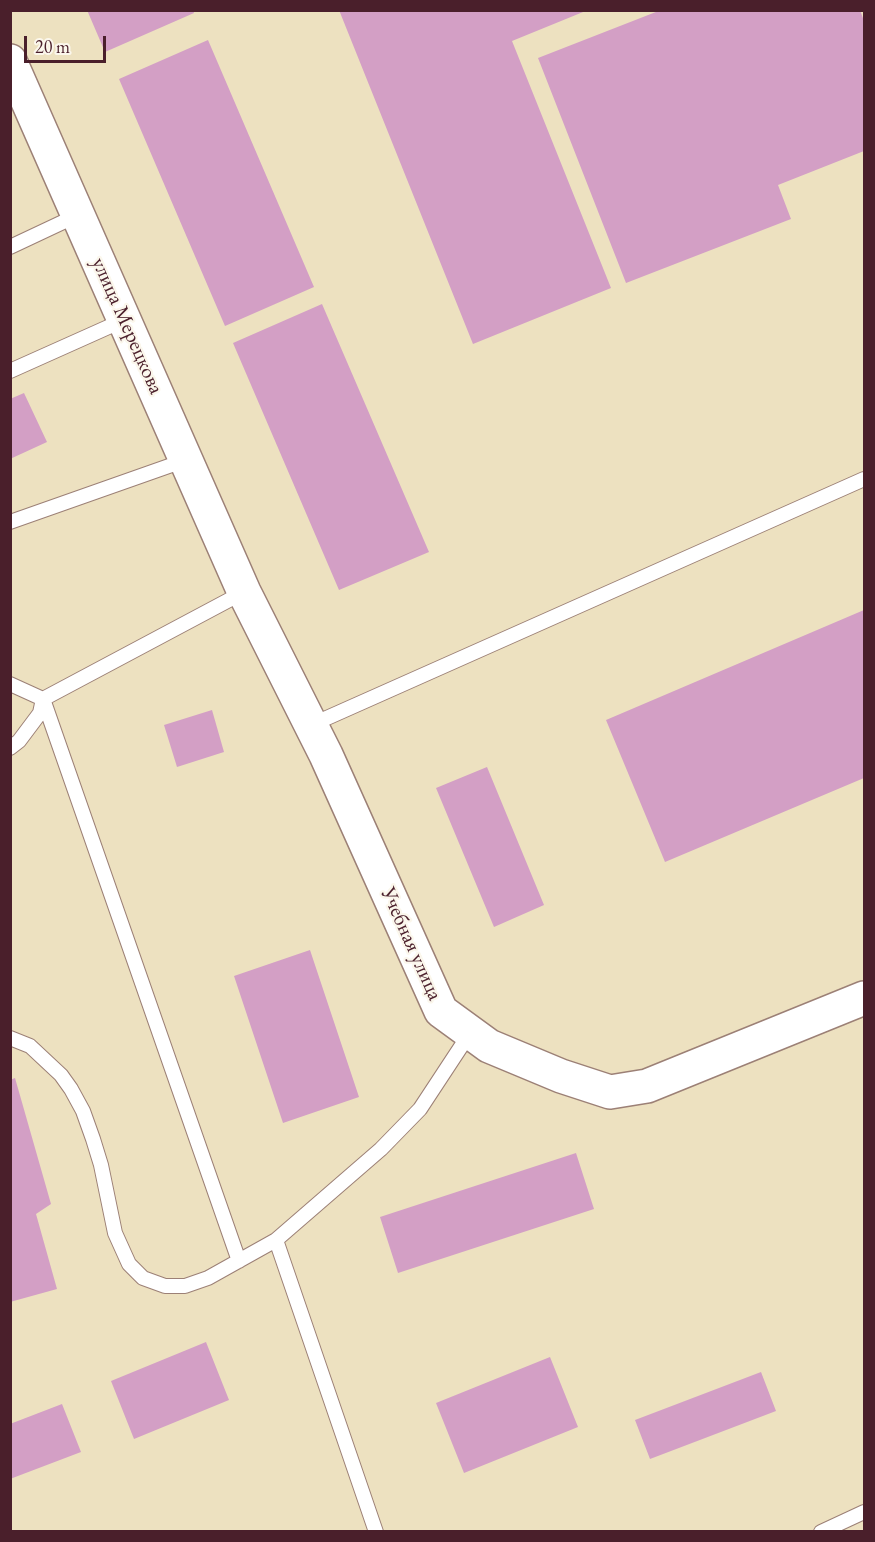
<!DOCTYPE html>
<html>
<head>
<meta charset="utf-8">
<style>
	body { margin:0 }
	#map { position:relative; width:875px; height:1542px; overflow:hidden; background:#ede1c0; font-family:"EB Garamond",serif }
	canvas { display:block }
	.frame { position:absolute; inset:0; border:12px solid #4a1f2b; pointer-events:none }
	.scale { position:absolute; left:24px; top:36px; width:82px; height:27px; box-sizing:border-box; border:3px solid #4a1f2b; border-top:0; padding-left:8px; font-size:18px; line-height:21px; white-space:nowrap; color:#4a1f2b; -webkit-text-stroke:4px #fbf7ec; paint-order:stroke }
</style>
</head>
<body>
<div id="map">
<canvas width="875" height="1542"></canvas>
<div class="frame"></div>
<div class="scale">20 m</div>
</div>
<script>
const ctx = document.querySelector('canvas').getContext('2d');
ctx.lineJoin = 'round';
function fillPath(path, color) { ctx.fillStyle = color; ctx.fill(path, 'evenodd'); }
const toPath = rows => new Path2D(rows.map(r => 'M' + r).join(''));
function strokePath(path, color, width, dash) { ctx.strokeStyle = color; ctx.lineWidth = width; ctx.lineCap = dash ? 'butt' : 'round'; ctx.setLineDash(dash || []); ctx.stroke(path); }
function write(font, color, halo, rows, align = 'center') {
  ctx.font = font + ' "EB Garamond",serif'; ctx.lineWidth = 4.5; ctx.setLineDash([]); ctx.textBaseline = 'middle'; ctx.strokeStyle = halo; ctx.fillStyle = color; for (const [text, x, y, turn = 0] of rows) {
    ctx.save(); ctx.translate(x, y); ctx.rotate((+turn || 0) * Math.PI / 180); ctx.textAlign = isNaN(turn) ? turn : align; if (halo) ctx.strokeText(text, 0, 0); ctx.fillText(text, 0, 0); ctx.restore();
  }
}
fillPath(toPath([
	[87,10,193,10,194,13,105,52],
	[339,10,588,10,512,41,611,288,473,344],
	[661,10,860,10,864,21,864,151,778,185,791,219,626,283,538,58],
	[208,40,314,287,225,326,119,79],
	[322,304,429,552,339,590,233,343],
	[24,393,47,442,10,459,10,399],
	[864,610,864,778,665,862,606,720],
	[212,710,224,752,177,767,164,725],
	[487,767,544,905,494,927,436,788],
	[310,950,359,1097,283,1123,234,976],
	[15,1078,51,1204,36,1214,57,1289,10,1302,10,1080],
	[576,1153,594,1209,398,1273,380,1217],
	[206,1342,229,1400,134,1439,111,1381],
	[550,1357,578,1427,464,1473,436,1403],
	[761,1372,776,1411,650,1459,635,1420],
	[62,1404,81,1452,10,1479,10,1424]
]), '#d39fc5');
const lane = toPath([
	[10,247,78,215],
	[10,371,124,320],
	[10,522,186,460],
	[10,684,43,699,239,1261],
	[311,725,864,479],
	[10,748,19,741,40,713,43,699,244,592],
	[10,1038,30,1046,61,1075,71,1089,83,1111,93,1139,101,1165,115,1233,129,1264,143,1278,165,1286,185,1286,208,1278,276,1240,381,1149,420,1109,470,1033],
	[276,1240,376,1532],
	[821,1532,864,1512]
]);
const secondary = toPath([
	[10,61,244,592,326,755,441,1011,489,1046,561,1076,610,1092,647,1086,864,998]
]);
strokePath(lane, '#9c8076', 16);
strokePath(secondary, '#9c8076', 36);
strokePath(lane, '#fff', 14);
strokePath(secondary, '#fff', 33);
write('21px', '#4a1f2b', '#fbf7ec', [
	["улица Мерецкова",127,326,66],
	["Учебная улица",411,944,66]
]);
</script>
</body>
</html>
